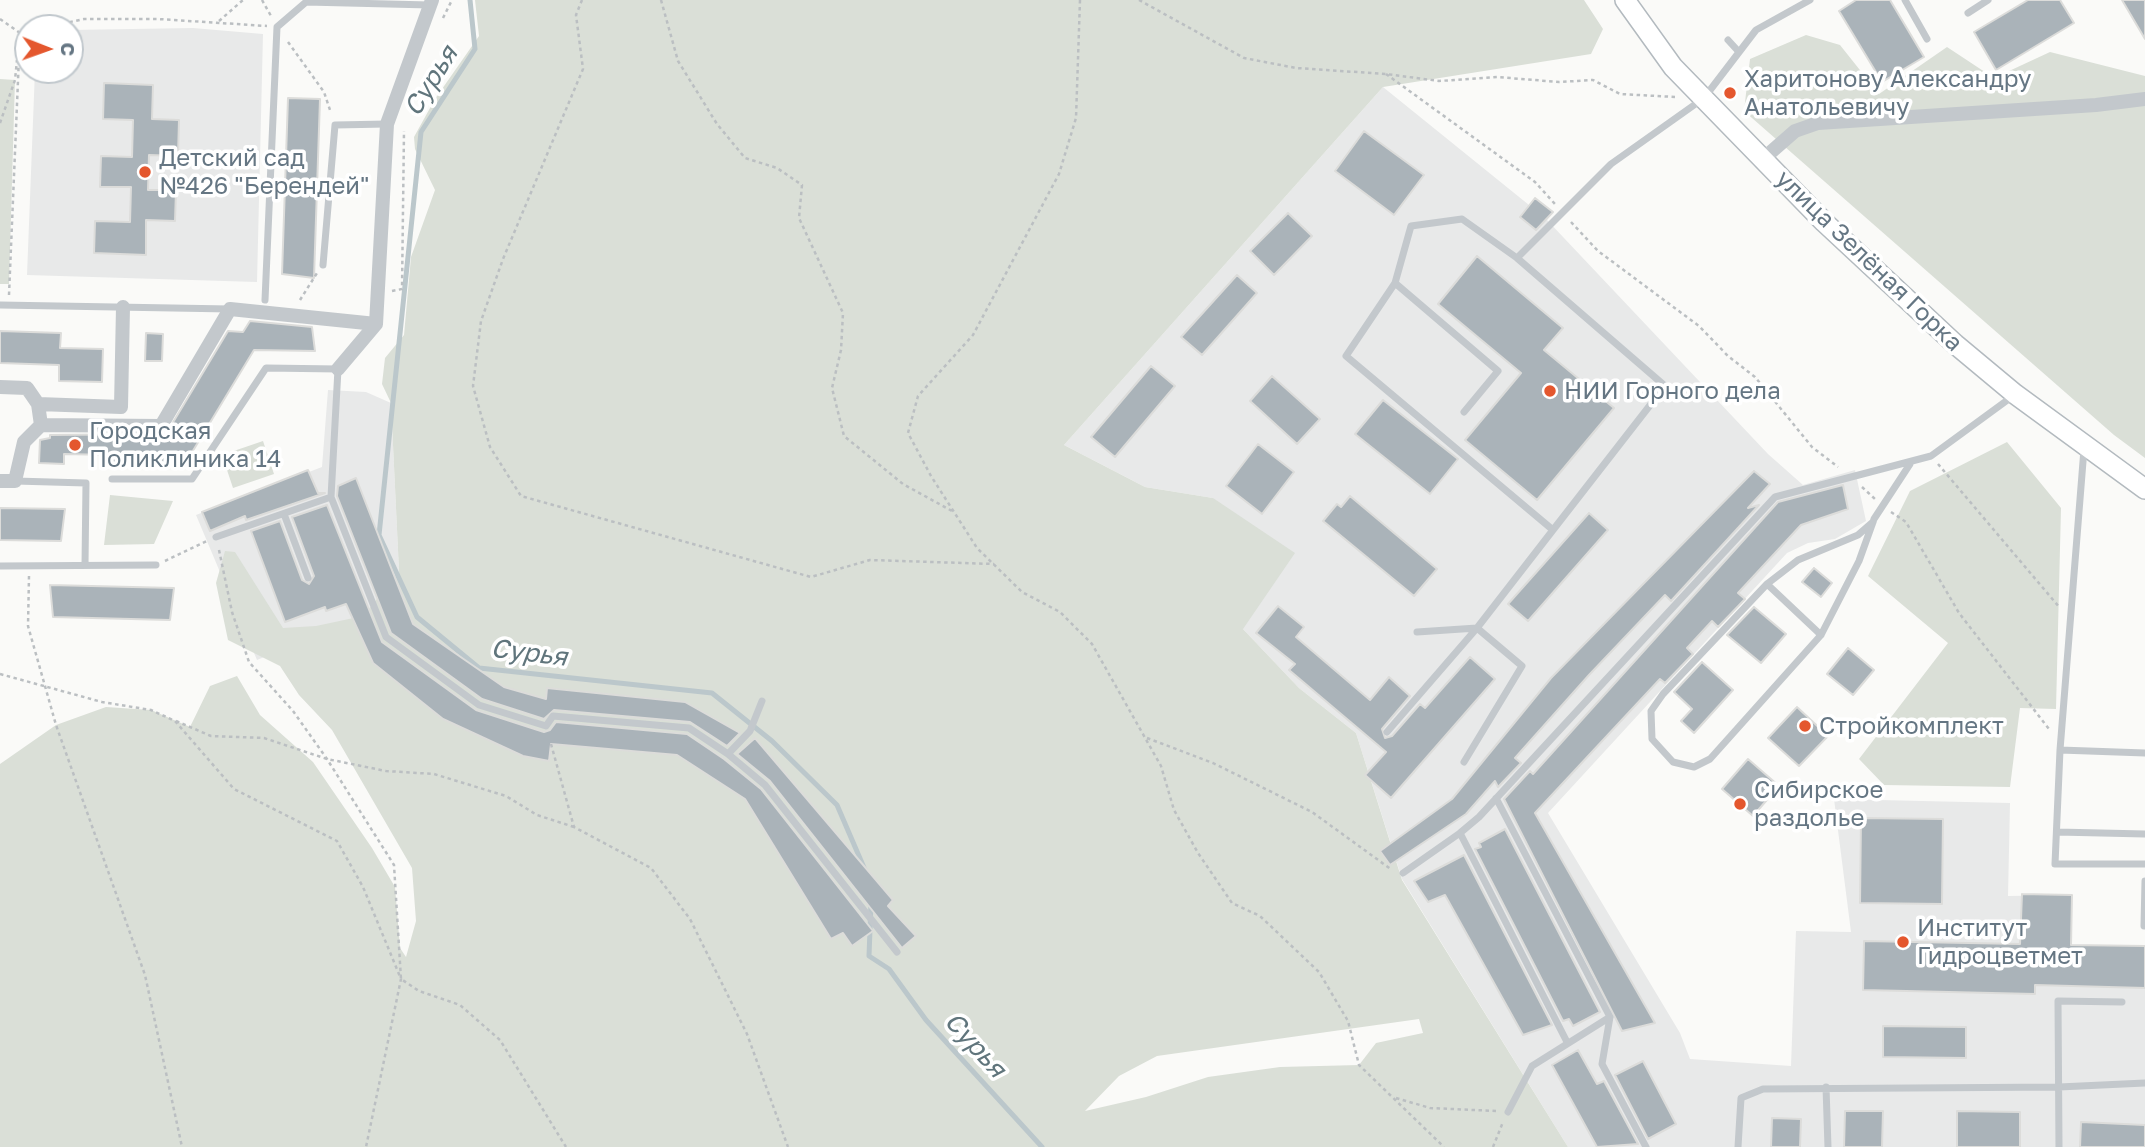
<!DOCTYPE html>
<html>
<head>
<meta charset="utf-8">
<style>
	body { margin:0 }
	#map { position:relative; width:2145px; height:1147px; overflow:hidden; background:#fafaf8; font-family:"Golos Text",sans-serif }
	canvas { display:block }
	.north { position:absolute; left:14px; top:14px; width:70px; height:70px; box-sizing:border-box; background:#fff; border:2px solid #c1c8cd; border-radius:50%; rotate:91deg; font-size:19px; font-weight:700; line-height:28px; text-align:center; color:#657683 }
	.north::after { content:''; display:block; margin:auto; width:24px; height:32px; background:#e4572e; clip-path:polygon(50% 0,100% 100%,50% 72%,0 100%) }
</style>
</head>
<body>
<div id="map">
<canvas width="2145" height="1147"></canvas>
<div class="north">С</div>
</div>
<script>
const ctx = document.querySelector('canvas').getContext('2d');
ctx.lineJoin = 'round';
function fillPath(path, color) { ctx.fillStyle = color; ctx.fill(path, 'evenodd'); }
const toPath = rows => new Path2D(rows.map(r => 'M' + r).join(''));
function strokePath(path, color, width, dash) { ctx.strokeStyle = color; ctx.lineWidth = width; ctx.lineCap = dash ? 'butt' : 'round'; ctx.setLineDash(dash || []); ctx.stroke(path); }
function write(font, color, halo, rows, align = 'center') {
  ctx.font = font + ' "Golos Text",sans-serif'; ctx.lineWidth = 7; ctx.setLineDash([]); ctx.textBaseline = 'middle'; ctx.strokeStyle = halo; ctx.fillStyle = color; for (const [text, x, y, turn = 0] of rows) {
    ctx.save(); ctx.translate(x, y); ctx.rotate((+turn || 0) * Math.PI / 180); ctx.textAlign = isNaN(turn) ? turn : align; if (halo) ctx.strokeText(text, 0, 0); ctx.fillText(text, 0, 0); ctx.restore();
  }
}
fillPath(toPath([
	[193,28,263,34,257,282,27,275,35,70,70,70,70,30],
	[1383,87,1529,205,1535,198,1553,212,1547,220,1768,454,1803,485,1855,470,1866,521,1835,539,1808,543,1787,553,1548,813,1680,1033,1690,1059,1791,1066,1796,931,1851,932,1834,799,2010,803,2008,896,2072,895,2071,945,2145,946,2145,1147,1568,1147,1402,879,1356,733,1299,688,1243,629,1213,498,1145,487,1064,445],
	[328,390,366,392,391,403,399,571,363,616,257,660,196,515,322,467]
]), '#e8e9e9');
fillPath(toPath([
	[475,0,1584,0,1603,29,1591,54,1383,87,1064,445,1145,487,1213,498,1295,553,1243,629,1299,688,1356,733,1402,880,1568,1147,0,1147,0,764,56,725,106,707,151,710,190,727,210,686,237,676,260,715,313,762,372,848,395,887,400,948,406,957,416,921,412,868,332,730,299,695,280,666,228,640,216,583,225,551,235,552,283,628,316,626,363,616,399,571,391,403,382,384,385,358,404,335,411,257,435,190,415,149,414,137,435,99,479,36],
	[1419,1019,1423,1033,1376,1043,1359,1065,1280,1067,1208,1077,1146,1097,1085,1111,1119,1076,1157,1056],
	[1806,35,1840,45,1879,94,1947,47,1994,78,2050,52,2145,76,2145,458,2114,435,1744,111,1750,59],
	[0,79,15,80,9,284,0,284],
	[263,441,274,474,233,488,222,455],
	[2007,442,2061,508,2056,709,2020,708,2010,787,1884,785,1859,759,1948,643,1868,576,1910,491],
	[110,495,173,501,154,544,104,545]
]), '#dadfd7');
strokePath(toPath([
	[470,0,475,49,421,132,379,535,417,617,479,668,712,693,772,741,837,805,865,870],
	[871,903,869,956,889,969,926,1020,1042,1147]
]), '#bbc7cb', 5);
const building = toPath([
	[1856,0,1890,0,1924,57,1882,82,1839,11,1856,0],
	[2028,0,2060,0,2074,23,1996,70,1974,32,2028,0],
	[2122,0,2145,0,2145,39,2122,0],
	[104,83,153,85,152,119,179,120,178,156,149,155,148,190,176,190,175,221,146,220,146,255,94,253,95,221,130,222,131,187,100,187,101,156,132,157,133,120,103,119,104,83],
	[288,98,320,99,314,278,282,274,288,98],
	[1364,131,1424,175,1394,215,1335,171,1364,131],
	[1535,198,1553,212,1536,230,1520,217,1535,198],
	[1288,213,1312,236,1274,275,1250,251,1288,213],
	[1477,256,1563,328,1544,350,1614,408,1537,500,1465,440,1521,373,1438,304,1477,256],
	[1237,275,1257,293,1202,355,1181,337,1237,275],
	[250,321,312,327,315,351,254,350,191,454,179,454,173,464,110,463,110,455,64,454,64,464,39,463,40,440,50,438,50,435,166,434,228,331,243,332,250,321],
	[0,331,61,333,60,348,103,349,102,382,59,381,59,365,0,363,0,331],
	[146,333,163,334,162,361,145,361,146,333],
	[1151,366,1175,386,1115,457,1091,437,1151,366],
	[1272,376,1320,419,1297,444,1250,401,1272,376],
	[1383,400,1458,459,1430,494,1355,434,1383,400],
	[1258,444,1294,472,1262,514,1226,486,1258,444],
	[308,470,318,493,325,493,246,520,245,516,210,531,202,512,308,470],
	[1754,471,1770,484,1748,508,1759,505,1671,601,1665,595,1589,675,1515,758,1521,763,1498,787,1495,781,1466,814,1390,865,1380,851,1452,799,1551,678,1754,471],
	[356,478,413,624,504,687,546,699,547,688,685,702,740,733,727,746,690,722,554,710,544,719,482,699,391,633,337,496,338,486,356,478],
	[1843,485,1848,509,1801,525,1738,593,1745,599,1718,627,1712,621,1687,648,1693,654,1665,683,1660,679,1535,813,1655,1023,1622,1031,1504,799,1530,771,1533,774,1778,502,1843,485],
	[1350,496,1437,569,1414,596,1323,521,1337,504,1341,507,1350,496],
	[327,505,382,642,476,710,544,732,550,730,556,722,687,734,724,759,761,789,873,931,852,946,843,933,831,939,745,799,677,755,551,744,549,761,523,756,443,719,373,663,346,604,326,611,325,607,285,622,251,531,280,521,302,580,309,584,314,576,292,517,327,505],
	[0,508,65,509,61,541,0,540,0,508],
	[1589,513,1608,530,1528,621,1508,604,1589,513],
	[1814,568,1832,583,1821,597,1802,582,1814,568],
	[50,585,174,588,170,620,53,617,50,585],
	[1278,606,1304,627,1296,637,1370,700,1389,677,1410,696,1382,729,1385,738,1392,736,1420,704,1425,708,1470,657,1495,679,1391,798,1365,775,1386,752,1289,670,1295,664,1256,633,1278,606],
	[1754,607,1786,634,1761,663,1727,635,1754,607],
	[1848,648,1874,670,1853,695,1827,674,1848,648],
	[1702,662,1733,690,1694,733,1681,721,1692,709,1674,692,1702,662],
	[1797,707,1828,736,1799,766,1768,738,1797,707],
	[755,738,893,900,888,906,916,936,902,948,770,781,737,754,755,738],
	[1748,759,1779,786,1753,816,1722,789,1748,759],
	[1861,818,1943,819,1942,904,1860,903,1861,818],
	[1505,829,1600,1012,1573,1026,1569,1019,1563,1021,1475,849,1481,847,1479,843,1505,829],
	[1464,855,1552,1025,1523,1035,1445,895,1428,902,1414,881,1464,855],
	[2022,894,2072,895,2071,945,2145,946,2145,988,2035,985,2035,994,1863,990,1864,941,2020,944,2022,894],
	[1883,1026,1966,1027,1966,1058,1883,1057,1883,1026],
	[1578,1050,1597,1084,1604,1081,1638,1144,1597,1147,1552,1065,1578,1050],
	[1643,1061,1676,1124,1648,1139,1615,1075,1643,1061],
	[1845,1111,1883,1111,1882,1147,1844,1147,1845,1111],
	[1957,1111,2020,1112,2020,1147,1957,1147,1957,1111],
	[1772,1118,1801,1119,1800,1147,1771,1147,1772,1118],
	[2081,1122,2145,1125,2145,1147,2080,1147,2081,1122]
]);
fillPath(building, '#aab3b9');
strokePath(building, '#dcdcda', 2);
const secondary = toPath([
	[1625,0,1673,67,1824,222,1955,344,2015,394,2145,489]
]);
strokePath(secondary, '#b3babf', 22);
strokePath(toPath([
	[262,0,271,16],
	[582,0,576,15,583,69,503,259,481,321,473,386,490,447,521,496,811,577,870,560,994,564],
	[661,0,678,61,717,124,745,158,777,168,802,185,799,218,843,313,841,350,832,388,844,436,903,484,952,511],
	[1080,0,1076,118,1059,174,973,335,918,396,908,433,931,476,977,548,1022,592,1060,612,1092,644,1161,766,1174,810,1198,853,1232,903,1260,916,1319,972,1348,1021,1359,1065,1444,1147],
	[1139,0,1244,58,1296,68,1386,74,1439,81,1497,77,1559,82,1593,80,1620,94,1675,97],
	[443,18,452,0],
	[0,19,20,33,28,31],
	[219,21,243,0],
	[42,28,84,19,158,19,267,26],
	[288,42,324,92,331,113],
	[1386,74,1535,182,1555,204],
	[0,123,15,80,17,60],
	[1571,222,1598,251,1699,326,1728,356,1755,377,1812,447,1838,467],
	[392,291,402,289,404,131],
	[9,295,20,33],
	[300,300,317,273],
	[1938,464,2060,608],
	[1862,487,1875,499],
	[1891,512,1906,522,1959,613,2049,729],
	[219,550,232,612,249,662,293,711,327,759,394,865,401,979,419,991,460,1005,500,1040,566,1147],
	[165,561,207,541],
	[29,576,28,626,56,725,145,975,182,1147],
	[0,674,102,702,151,710,175,721,234,789,337,841,363,887,401,979,366,1147],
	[176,721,211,736,264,738,327,759,386,771,434,774,506,796,537,815,574,827],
	[1147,738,1213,763,1312,812,1392,870],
	[551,744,574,827,651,868,690,919,747,1034,788,1147],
	[1396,1098,1430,1108,1496,1111],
	[1493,1147,1503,1122]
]), '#bbbfc2', 2.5, [3.5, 3.5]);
strokePath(toPath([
	[1905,0,1927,39],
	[1968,13,1988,0],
	[1728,40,1739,52],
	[1517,258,1462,219,1411,226,1395,283,1346,356,1553,530,1665,386,1517,258,1611,164,1704,98,1756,30,1810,0],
	[323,265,335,125,387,124],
	[1395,283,1498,371,1464,412],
	[265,300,277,27,306,2,430,5],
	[0,305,230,309],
	[2084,449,2060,750,2145,753],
	[112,479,192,479,266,368,338,369,331,497,216,537],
	[15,481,86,483,85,565],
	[331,497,386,637,479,705,546,726,553,716,689,728,728,754,765,785,897,952],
	[284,514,308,578],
	[1873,522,1858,535,1798,560,1767,584,1663,694,1651,711,1652,739,1673,762,1694,767,1710,759,1821,635,1859,561,1873,522,1874,519,1910,464],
	[0,566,156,565],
	[1767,584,1821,635],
	[1387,732,1477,628,1417,632],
	[2060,750,2055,864,2145,864],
	[728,754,750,731,762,701],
	[1464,762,1522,666,1477,628,1553,530],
	[1496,798,1610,1017,1602,1064,1646,1147],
	[2057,832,2145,834],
	[1403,873,1460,833],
	[2144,926,2145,881],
	[1567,1042,1460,833,1479,817,1775,497,1931,456,2013,396],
	[1826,1087,1828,1147],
	[1508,1112,1532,1066,1610,1017],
	[1738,1147,1741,1098,1763,1089,2059,1087,2145,1083],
	[2059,1147,2058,1001,2122,1002]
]), '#c3c8cc', 7);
strokePath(toPath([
	[1763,159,1795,131,1818,123,2096,105,2145,99],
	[338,369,376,324,387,124,432,0],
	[0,387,27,388,38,404],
	[41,425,38,404,121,407,123,307],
	[0,481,15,481,24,442,41,425,161,426,230,309,376,324]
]), '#c3c8cc', 14);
strokePath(secondary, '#fff', 19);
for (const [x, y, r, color] of [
	[1730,93,7,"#e4572e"],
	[145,172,7,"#e4572e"],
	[1550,391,7,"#e4572e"],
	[75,445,7,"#e4572e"],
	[1805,726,7,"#e4572e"],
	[1740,804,7,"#e4572e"],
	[1903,942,7,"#e4572e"]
]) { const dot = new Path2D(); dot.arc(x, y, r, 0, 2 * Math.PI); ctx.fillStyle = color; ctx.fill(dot); strokePath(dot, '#fff', 2.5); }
write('24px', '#657683', '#fff', [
	["Харитонову Александру",1744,79],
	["Анатольевичу",1744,107],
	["Детский сад",159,158],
	["№426 \"Берендей\"",159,186],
	["НИИ Горного дела",1564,391],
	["Городская",89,431],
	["Поликлиника 14",89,459],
	["Стройкомплект",1819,726],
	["Сибирское",1754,790],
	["раздолье",1754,818],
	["Институт",1917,928],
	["Гидроцветмет",1917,956]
], 'left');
write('24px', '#657683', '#fff', [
	["улица Зелёная Горка",1869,261,44]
]);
write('italic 26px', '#60757c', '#fff', [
	["Сурья",431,81,-58],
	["Сурья",529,653,7],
	["Сурья",975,1045,48]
]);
</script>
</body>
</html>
